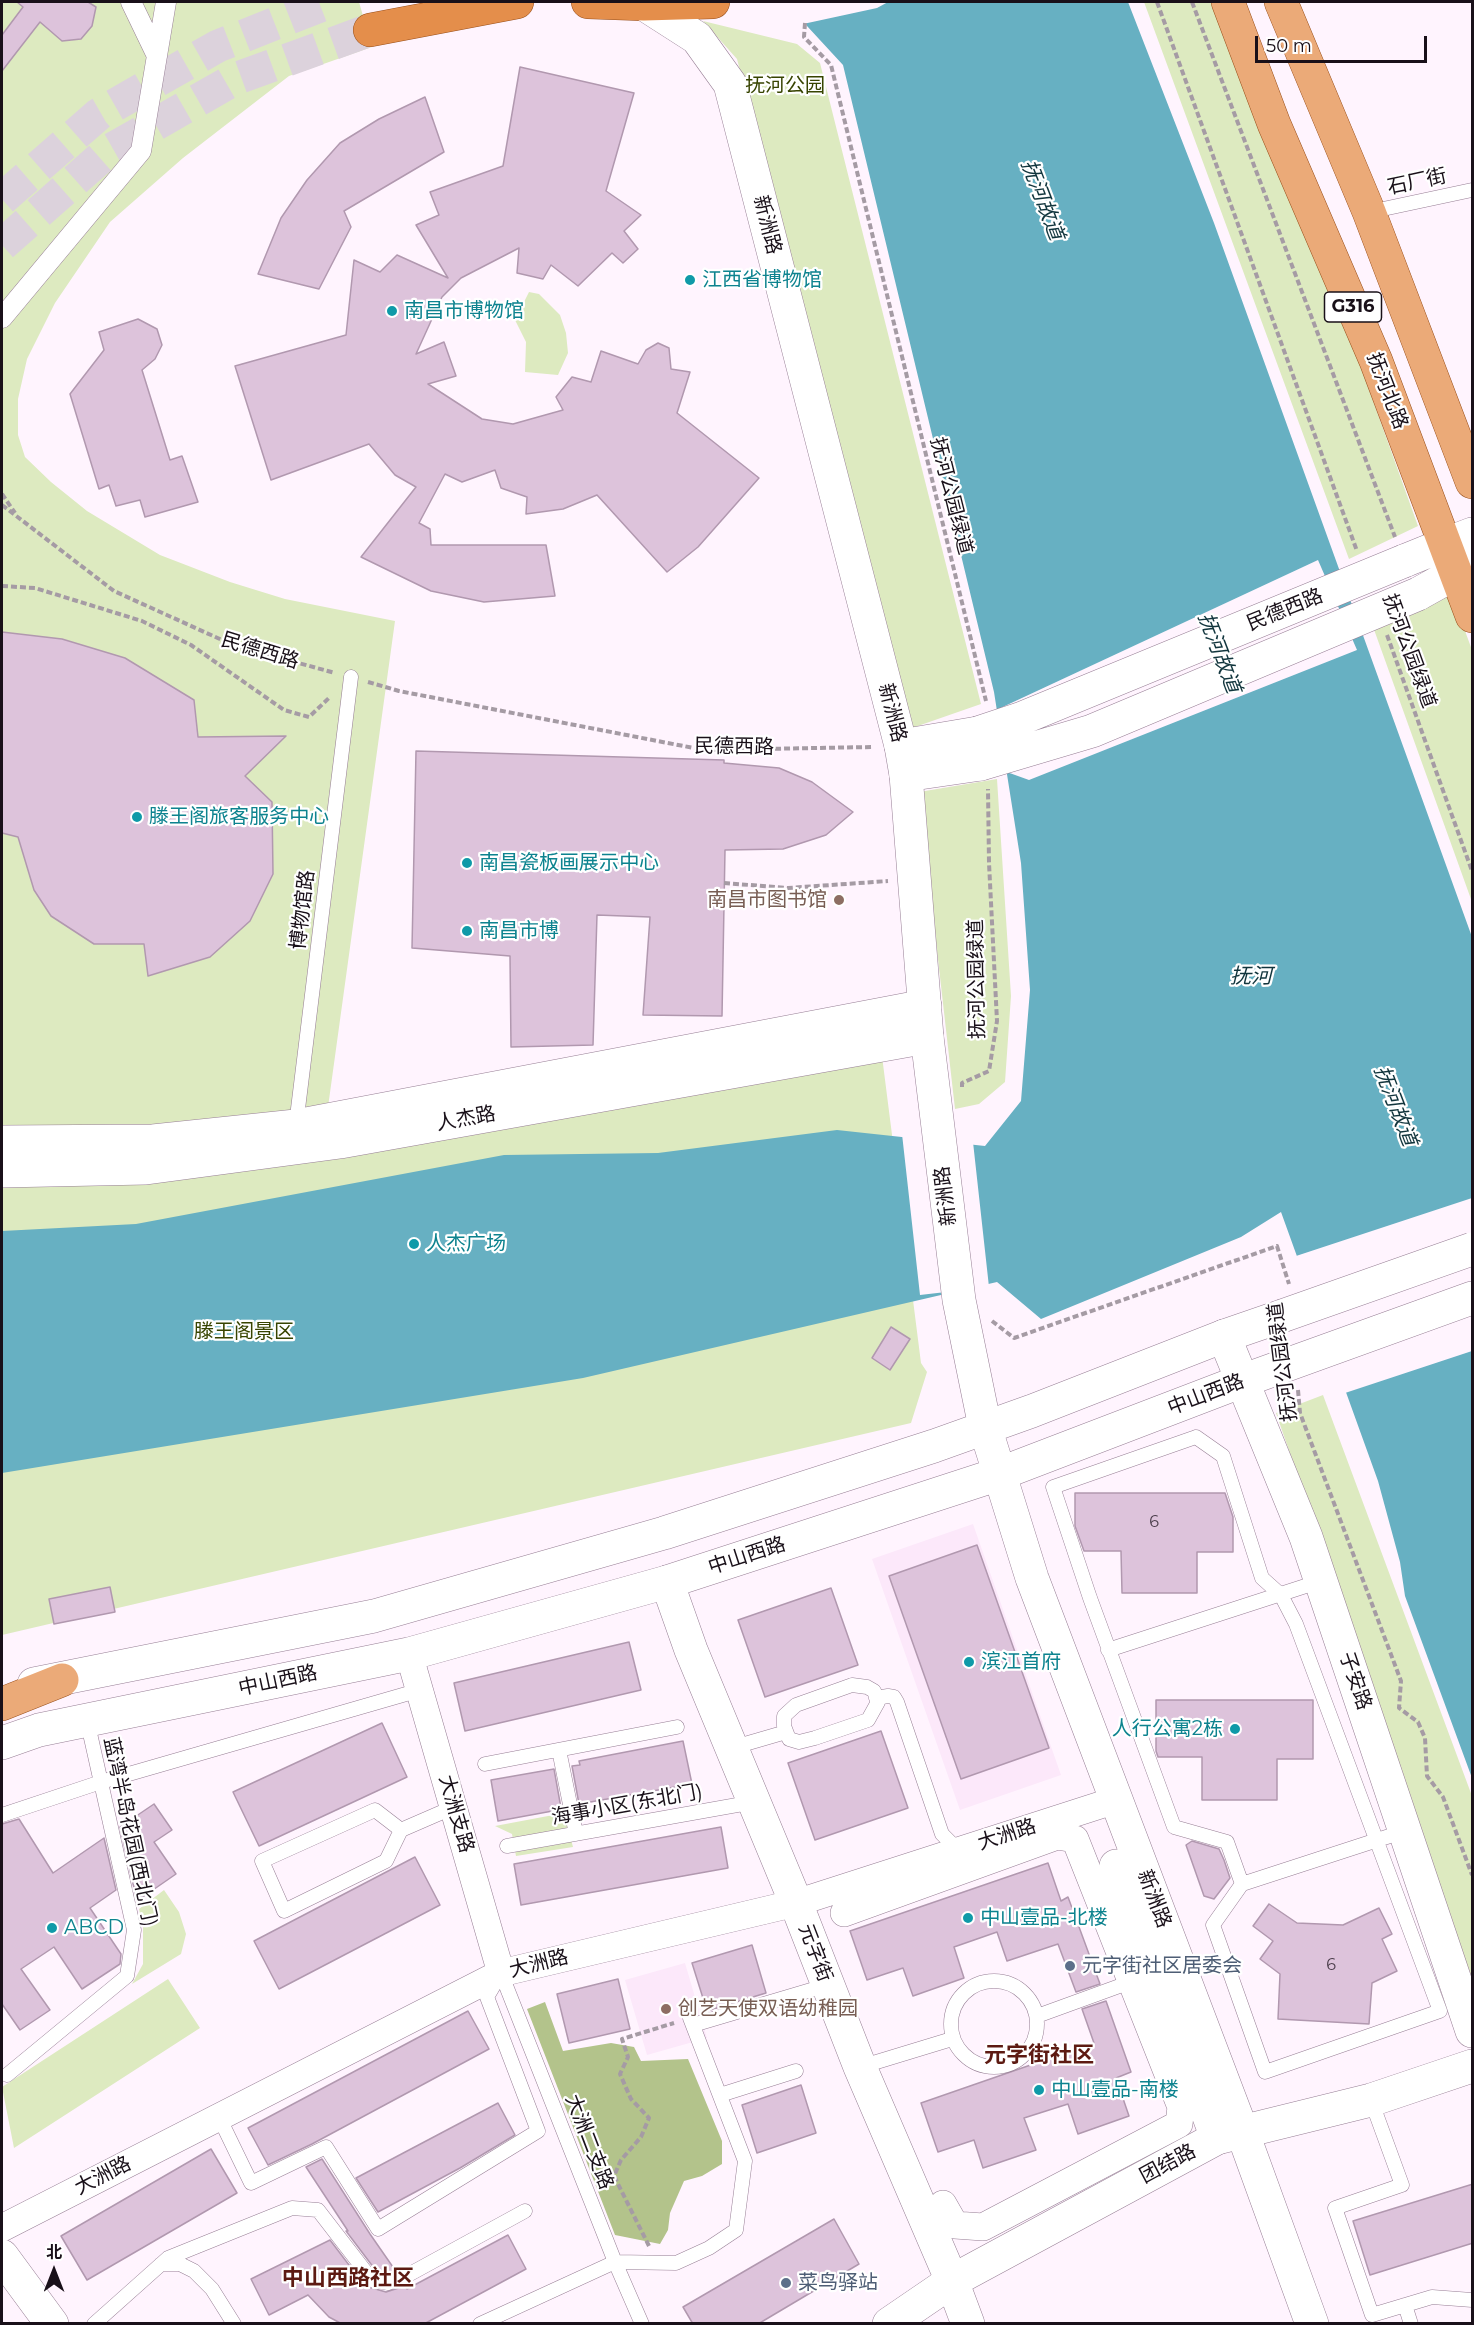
<!DOCTYPE html>
<html>
<head>
<meta charset="utf-8">
<style>
	body { margin:0 }
	#map { position:relative; width:1474px; height:2325px; overflow:hidden; background:#fff4fe; font-family:Montserrat,"Noto Sans SC",sans-serif }
	canvas { display:block }
	.frame { position:absolute; inset:0; border:3px solid #191019; pointer-events:none }
	.north { position:absolute; left:24px; top:2241px; width:60px; height:60px; -webkit-text-stroke:4px #fff; paint-order:stroke; rotate:0deg; font-size:16px; font-weight:700; line-height:24px; text-align:center; color:#191019 }
	.north::after { content:''; display:block; margin:auto; width:21px; height:27px; background:#191019; clip-path:polygon(50% 0,100% 100%,50% 72%,0 100%) }
	.scale { position:absolute; left:1255px; top:36px; width:172px; height:27px; box-sizing:border-box; border:3px solid #191019; border-top:0; padding-left:8px; font-size:18px; line-height:21px; white-space:nowrap; color:#191019; -webkit-text-stroke:4px #fff; paint-order:stroke }
</style>
</head>
<body>
<div id="map">
<canvas width="1474" height="2325"></canvas>
<div class="frame"></div>
<div class="north">北</div>
<div class="scale">50 m</div>
</div>
<script>
const ctx = document.querySelector('canvas').getContext('2d');
ctx.lineJoin = 'round';
function fillPath(path, color) { ctx.fillStyle = color; ctx.fill(path, 'evenodd'); }
const toPath = rows => new Path2D(rows.map(r => 'M' + r).join(''));
function strokePath(path, color, width, dash) { ctx.strokeStyle = color; ctx.lineWidth = width; ctx.lineCap = dash ? 'butt' : 'round'; ctx.setLineDash(dash || []); ctx.stroke(path); }
function write(font, color, halo, rows, align = 'center') {
  ctx.font = font + ' Montserrat,"Noto Sans SC",sans-serif'; ctx.lineWidth = 4.5; ctx.setLineDash([]); ctx.textBaseline = 'middle'; ctx.strokeStyle = halo; ctx.fillStyle = color; for (const [text, x, y, turn = 0] of rows) {
    ctx.save(); ctx.translate(x, y); ctx.rotate((+turn || 0) * Math.PI / 180); ctx.textAlign = isNaN(turn) ? turn : align; if (halo) ctx.strokeText(text, 0, 0); ctx.fillText(text, 0, 0); ctx.restore();
  }
}
fillPath(toPath([
	[973,1524,1061,1775,960,1810,872,1559],
	[685,1963,707,2038,647,2055,625,1980]
]), '#fce8fa');
fillPath(toPath([
	[2,2,359,2,372,47,289,76,183,158,110,222,55,303,27,359,18,399,18,435,25,457,51,482,87,511,160,555,230,582,285,599,395,621,328,1107,875,1001,921,1363,927,1372,911,1423,2,1635],
	[1144,2,1230,2,1418,526,1349,559],
	[703,21,797,44,820,63,981,704,912,728,737,59],
	[529,292,539,294,560,315,566,333,568,353,558,375,525,372,526,342,515,320],
	[1449,587,1472,650,1472,902,1372,624],
	[997,779,1011,996,1005,1082,979,1104,955,1109,919,792],
	[1323,1395,1472,1796,1472,1979,1276,1413],
	[564,1813,573,1847,516,1856,512,1834,495,1826],
	[164,1890,179,1912,186,1934,181,1954,132,1984,143,1964,143,1927,139,1909],
	[168,1979,200,2028,14,2148,2,2087]
]), '#ddeac0');
fillPath(toPath([
	[545,2002,563,2051,611,2043,634,2047,641,2061,688,2059,722,2141,722,2164,702,2176,684,2181,670,2213,668,2230,660,2244,615,2235,527,2009]
]), '#b3c38b');
fillPath(toPath([
	[796,2,1128,2,1214,223,1472,937,1472,1778,1405,1596,1400,1562,1378,1481,1281,1212,1241,1237,1041,1319,997,1282,583,1378,2,1473,2,1231,136,1224,504,1155,658,1153,837,1130,985,1146,1021,1101,1030,990,1021,863,994,692,843,65,807,26]
]), '#67b0c2');
fillPath(toPath([
	[793,2,888,2,877,8,803,24],
	[1318,560,1357,650,1029,780,1004,771,994,711],
	[902,1134,973,1142,989,1287,920,1295],
	[1472,1198,1472,1351,1342,1394,1293,1257]
]), '#fff4fe');
const building = toPath([
	[17,2,88,2,96,7,92,26,81,39,62,41,40,22,2,71,2,35,23,7,17,2],
	[520,67,634,93,606,191,641,215,624,231,638,249,623,263,612,253,578,286,551,265,543,279,517,273,519,248,461,278,442,297,416,354,444,342,456,376,428,384,482,419,513,424,563,410,556,397,572,377,591,382,601,351,638,364,646,350,658,343,669,348,671,369,690,372,677,413,759,478,698,547,667,572,597,495,563,509,526,514,527,497,501,488,495,470,462,482,445,474,419,523,430,529,431,545,546,545,555,596,484,602,431,591,361,557,416,487,395,475,369,444,271,480,235,366,346,335,354,260,380,272,397,255,448,278,416,225,439,215,430,192,503,166,520,67],
	[425,97,444,152,344,211,351,227,319,289,258,274,281,218,307,180,340,143,379,119,425,97],
	[138,319,157,329,162,345,155,359,142,370,170,460,182,456,198,502,145,517,140,500,116,506,109,485,99,489,70,394,104,350,99,332,138,319],
	[2,632,62,639,125,658,194,700,198,737,286,736,245,776,272,802,273,874,250,921,210,957,148,976,144,944,94,944,51,916,34,890,18,837,2,833,2,632],
	[416,751,724,760,724,763,779,768,812,782,853,812,826,835,783,849,725,850,722,1016,643,1015,650,917,597,915,593,1045,511,1047,510,956,412,948,416,751],
	[891,1327,910,1339,890,1370,872,1358,891,1327],
	[1075,1493,1225,1493,1233,1517,1233,1552,1197,1552,1197,1593,1122,1593,1121,1551,1084,1551,1075,1526,1075,1493],
	[977,1545,1049,1748,961,1779,889,1576,977,1545],
	[110,1587,115,1612,54,1624,49,1599,110,1587],
	[831,1588,858,1665,765,1697,738,1620,831,1588],
	[629,1642,641,1690,465,1731,454,1683,629,1642],
	[1156,1700,1313,1700,1313,1759,1277,1759,1277,1800,1202,1800,1202,1757,1158,1757,1156,1751,1156,1700],
	[382,1723,407,1777,259,1846,233,1792,382,1723],
	[881,1731,908,1808,815,1840,788,1763,881,1731],
	[683,1741,692,1784,579,1804,572,1766,580,1765,579,1761,683,1741],
	[554,1769,561,1808,558,1808,558,1810,498,1821,491,1780,554,1769],
	[154,1804,172,1830,154,1842,176,1874,137,1901,120,1827,154,1804],
	[19,1819,53,1873,104,1838,116,1890,90,1908,121,1954,120,1964,82,1989,54,1947,21,1969,50,2010,20,2030,2,2004,2,1824,19,1819],
	[721,1827,728,1868,521,1905,514,1864,721,1827],
	[1192,1841,1219,1849,1224,1860,1230,1878,1214,1899,1204,1896,1186,1845,1192,1841],
	[415,1857,440,1905,279,1989,254,1941,415,1857],
	[1048,1863,1061,1901,1068,1897,1100,1984,1076,1992,1058,1944,1007,1961,997,1932,954,1947,964,1978,913,1996,903,1968,867,1980,850,1931,1048,1863],
	[1269,1904,1297,1923,1343,1925,1379,1908,1392,1934,1382,1939,1397,1971,1372,1983,1369,2024,1278,2019,1280,1974,1260,1959,1273,1941,1253,1926,1269,1904],
	[752,1945,766,1993,707,2011,692,1963,752,1945],
	[618,1979,630,2029,569,2043,557,1994,618,1979],
	[1106,2001,1131,2072,1116,2078,1129,2116,1078,2134,1068,2104,1024,2118,1036,2150,983,2168,974,2140,938,2152,921,2103,1094,2043,1082,2009,1106,2001],
	[468,2011,489,2049,312,2144,268,2165,248,2128,468,2011],
	[801,2085,816,2133,757,2153,742,2105,801,2085],
	[498,2103,515,2135,460,2168,378,2212,356,2178,498,2103],
	[211,2149,237,2193,87,2280,61,2236,211,2149],
	[322,2159,370,2234,395,2270,387,2274,377,2272,346,2231,348,2231,306,2167,322,2159],
	[1473,2184,1473,2243,1370,2275,1353,2221,1473,2184],
	[834,2219,859,2264,758,2324,693,2324,683,2307,834,2219],
	[508,2235,526,2269,424,2324,342,2324,329,2317,308,2295,269,2315,251,2279,330,2240,365,2286,386,2292,405,2286,407,2289,508,2235]
]);
fillPath(building, '#ddc3db');
strokePath(building, '#b198af', 1.5);
strokePath(toPath([
	[2,199,99,114,218,46,330,2],
	[2,245,107,152,235,79,370,30]
]), '#dcd2dc', 33, [33, 16]);
const service = toPath([
	[1369,212,1472,190],
	[296,1125,351,677],
	[1196,1437,1223,1456,1262,1578,1281,1595,1296,1624,1440,2011,1265,2072,1213,1925,1242,1884,1227,1842,1174,1827,1090,1598,1053,1487,1196,1437],
	[1108,1650,1321,1581],
	[852,1685,867,1687,874,1691,878,1702,868,1720,815,1738,799,1742,789,1739,784,1726,784,1716,796,1705,852,1685],
	[876,1698,888,1696,894,1697,897,1702,942,1834,959,1851],
	[731,1748,786,1732],
	[559,1750,576,1834],
	[485,1764,677,1727],
	[2,1815,101,1782,420,1690],
	[401,1830,386,1861,284,1911,262,1861,375,1810,401,1830,454,1807],
	[507,1846,754,1802],
	[1242,1884,1405,1831],
	[501,1973,615,2262,642,2324],
	'951 2024a43 43 0 1 1 86 0a43 43 0 1 1-86 0Z',
	[1037,2016,1136,1980],
	[693,2025,828,1985],
	[860,2067,952,2039],
	[7,2075,127,1976,134,1930,87,1720],
	[720,2095,796,2071],
	[1371,2100,1402,2185,1335,2208,1372,2315,1432,2297,1472,2300],
	[219,2117,251,2183,326,2147,378,2229,538,2131,487,1997,497,1980],
	[161,2264,180,2264,194,2271,212,2289,234,2324],
	[1405,2305,1411,2324],
	[94,2324,168,2258,292,2208,318,2210,372,2280,388,2283,408,2275,525,2211],
	[480,2324,615,2262,676,2263,709,2248,736,2230,745,2161,690,2018]
]);
const pedestrian = toPath([
	[131,2,157,56],
	[2,318,141,151,166,2]
]);
const minor = toPath([
	[409,1654,501,1973],
	[844,1913,1057,1836,1075,1839,1181,2107,1179,2124,983,2227,955,2225,943,2204],
	[2,2228,501,1973,796,1903,1116,1800]
]);
const tertiary = toPath([
	[1404,561,1446,544],
	[1418,594,1472,564],
	[901,746,978,733],
	[906,775,981,764],
	[2,1142,153,1141,296,1126,925,1006],
	[2,1171,146,1168,340,1142,927,1037],
	[1224,1336,1306,1537,1472,2031],
	[667,1582,691,1650,796,1903,860,2067,952,2281,968,2324],
	[2,2256,52,2324],
	[889,2324,952,2281,1217,2138,1371,2100,1472,2066]
]);
const secondary = toPath([
	[644,4,697,38,730,84,901,746,906,775,927,1037,959,1300,985,1427,1032,1578,1242,2131,1312,2324],
	[1446,544,1472,534],
	[34,1684,374,1616,664,1533,934,1446,1032,1411,1224,1336,1282,1316],
	[2,1743,39,1730,409,1654,667,1582,999,1474,1242,1381,1472,1298],
	[1116,1866,1217,2138]
]);
const primary = toPath([
	[1228,2,1274,124,1376,361,1472,616],
	[1281,2,1369,212,1472,482],
	[2,1704,62,1680]
]);
const trunk = toPath([
	[588,2,644,4,713,2],
	[370,30,517,2]
]);
strokePath(service, '#977f95', 15);
strokePath(pedestrian, '#977f95', 21);
strokePath(minor, '#977f95', 28);
strokePath(tertiary, '#977f95', 34);
strokePath(secondary, '#977f95', 34);
strokePath(primary, '#99501c', 34);
strokePath(trunk, '#99501c', 34);
strokePath(toPath([
	[1157,2,1357,551],
	[1192,2,1395,537],
	[805,23,804,37,831,65,986,701],
	[2,494,15,513],
	[2,505,114,591,233,645,335,673],
	[2,586,35,588,142,621,191,645,284,710,309,717,330,697],
	[1387,635,1472,871],
	[368,682,399,691,704,750,873,747],
	[724,883,788,888,888,881],
	[962,1087,962,1083,989,1071,997,1021,989,863,988,789],
	[992,1321,1014,1338,1277,1246,1289,1284],
	[1298,1390,1300,1413,1401,1681,1399,1708,1418,1722,1425,1738,1427,1776,1443,1797,1472,1875],
	[649,2246,614,2176,621,2160,641,2137,649,2118,631,2099,620,2074,628,2057,622,2039,674,2023]
]), '#a59ba4', 4, [6, 3]);
strokePath(service, '#fff', 14);
strokePath(pedestrian, '#fff', 20);
strokePath(minor, '#fff', 27);
strokePath(tertiary, '#fff', 33);
strokePath(secondary, '#fff', 33);
strokePath(primary, '#ebaa78', 33);
strokePath(trunk, '#e48e4b', 33);
const tertiaryBridge = toPath([
	[978,733,1020,719,1404,561],
	[981,764,1092,731,1418,594]
]);
const secondaryBridge = toPath([
	[1282,1316,1472,1249]
]);
strokePath(tertiaryBridge, '#977f95', 34, []);
strokePath(secondaryBridge, '#977f95', 34, []);
strokePath(tertiaryBridge, '#fff', 33);
strokePath(secondaryBridge, '#fff', 33);
for (const [x, y, r, color] of [
	[690,280,6,"#0f9aa8"],
	[392,311,6,"#0f9aa8"],
	[137,817,6,"#0f9aa8"],
	[467,863,6,"#0f9aa8"],
	[839,900,6,"#8d6e63"],
	[467,931,6,"#0f9aa8"],
	[414,1244,6,"#0f9aa8"],
	[969,1662,6,"#0f9aa8"],
	[1235,1729,6,"#0f9aa8"],
	[968,1918,6,"#0f9aa8"],
	[52,1928,6,"#0f9aa8"],
	[1070,1966,6,"#5c6f8a"],
	[666,2009,6,"#8d6e63"],
	[1039,2090,6,"#0f9aa8"],
	[786,2283,6,"#5c6f8a"]
]) { const dot = new Path2D(); dot.arc(x, y, r, 0, 2 * Math.PI); ctx.fillStyle = color; ctx.fill(dot); strokePath(dot, '#fff', 2); }
write('16px', '#4a3d4a', null, [
	["6",1154,1522],
	["6",1331,1965]
]);
for (const [x, y, w] of [
	[1353,307,57]
]) { const box = new Path2D(); box.roundRect(x - w / 2, y - 15, w, 30, 4.5); ctx.fillStyle = '#fff'; ctx.fill(box); strokePath(box, '#191019', 1.5); }
write('bold 18px', '#191019', null, [
	["G316",1353,307]
]);
write('20px', '#374400', '#fff', [
	["抚河公园",785,86],
	["滕王阁景区",244,1332]
]);
write('20px', '#191019', '#fff', [
	["石厂街",1417,182,-12],
	["新洲路",767,225,76],
	["抚河北路",1387,391,69],
	["抚河公园绿道",951,496,76],
	["民德西路",1285,610,-22],
	["民德西路",260,651,17],
	["抚河公园绿道",1409,651,70],
	["新洲路",892,713,76],
	["民德西路",734,747,1],
	["博物馆路",303,910,-83],
	["抚河公园绿道",977,979,-91],
	["人杰路",466,1119,-10],
	["新洲路",946,1196,-97],
	["抚河公园绿道",1283,1362,-97],
	["中山西路",1206,1395,-21],
	["中山西路",747,1556,-18],
	["中山西路",278,1681,-12],
	["子安路",1355,1681,71],
	["海事小区(东北门)",627,1805,-10],
	["大洲支路",456,1814,74],
	["蓝湾半岛花园(西北门)",130,1832,78],
	["大洲路",1007,1835,-18],
	["新洲路",1154,1899,69],
	["元字街",815,1953,69],
	["大洲路",539,1964,-14],
	["大洲二支路",589,2142,69],
	["团结路",1168,2164,-28],
	["大洲路",103,2176,-27]
]);
write('20px', '#0d838f', '#fff', [
	["江西省博物馆",702,280],
	["南昌市博物馆",404,311],
	["滕王阁旅客服务中心",149,817],
	["南昌瓷板画展示中心",479,863],
	["南昌市博",479,931],
	["人杰广场",426,1244],
	["滨江首府",981,1662],
	["人行公寓2栋",1223,1729,"right"],
	["中山壹品-北楼",980,1918],
	["ABCD",64,1928],
	["中山壹品-南楼",1051,2090]
], 'left');
write('20px', '#785e54', '#fff', [
	["南昌市图书馆",827,900],
	["创艺天使双语幼稚园",678,2009,"left"]
], 'right');
write('20px', '#4e5e75', '#fff', [
	["元字街社区居委会",1082,1966],
	["菜鸟驿站",798,2283]
], 'left');
write('italic 21px', '#11353d', '#fff', [
	["抚河故道",1042,200,69],
	["抚河故道",1219,653,69],
	["抚河",1251,977],
	["抚河故道",1395,1106,69]
]);
write('bold 22px', '#5d1a12', '#fff', [
	["元字街社区",1039,2056],
	["中山西路社区",348,2279]
]);
</script>
</body>
</html>
